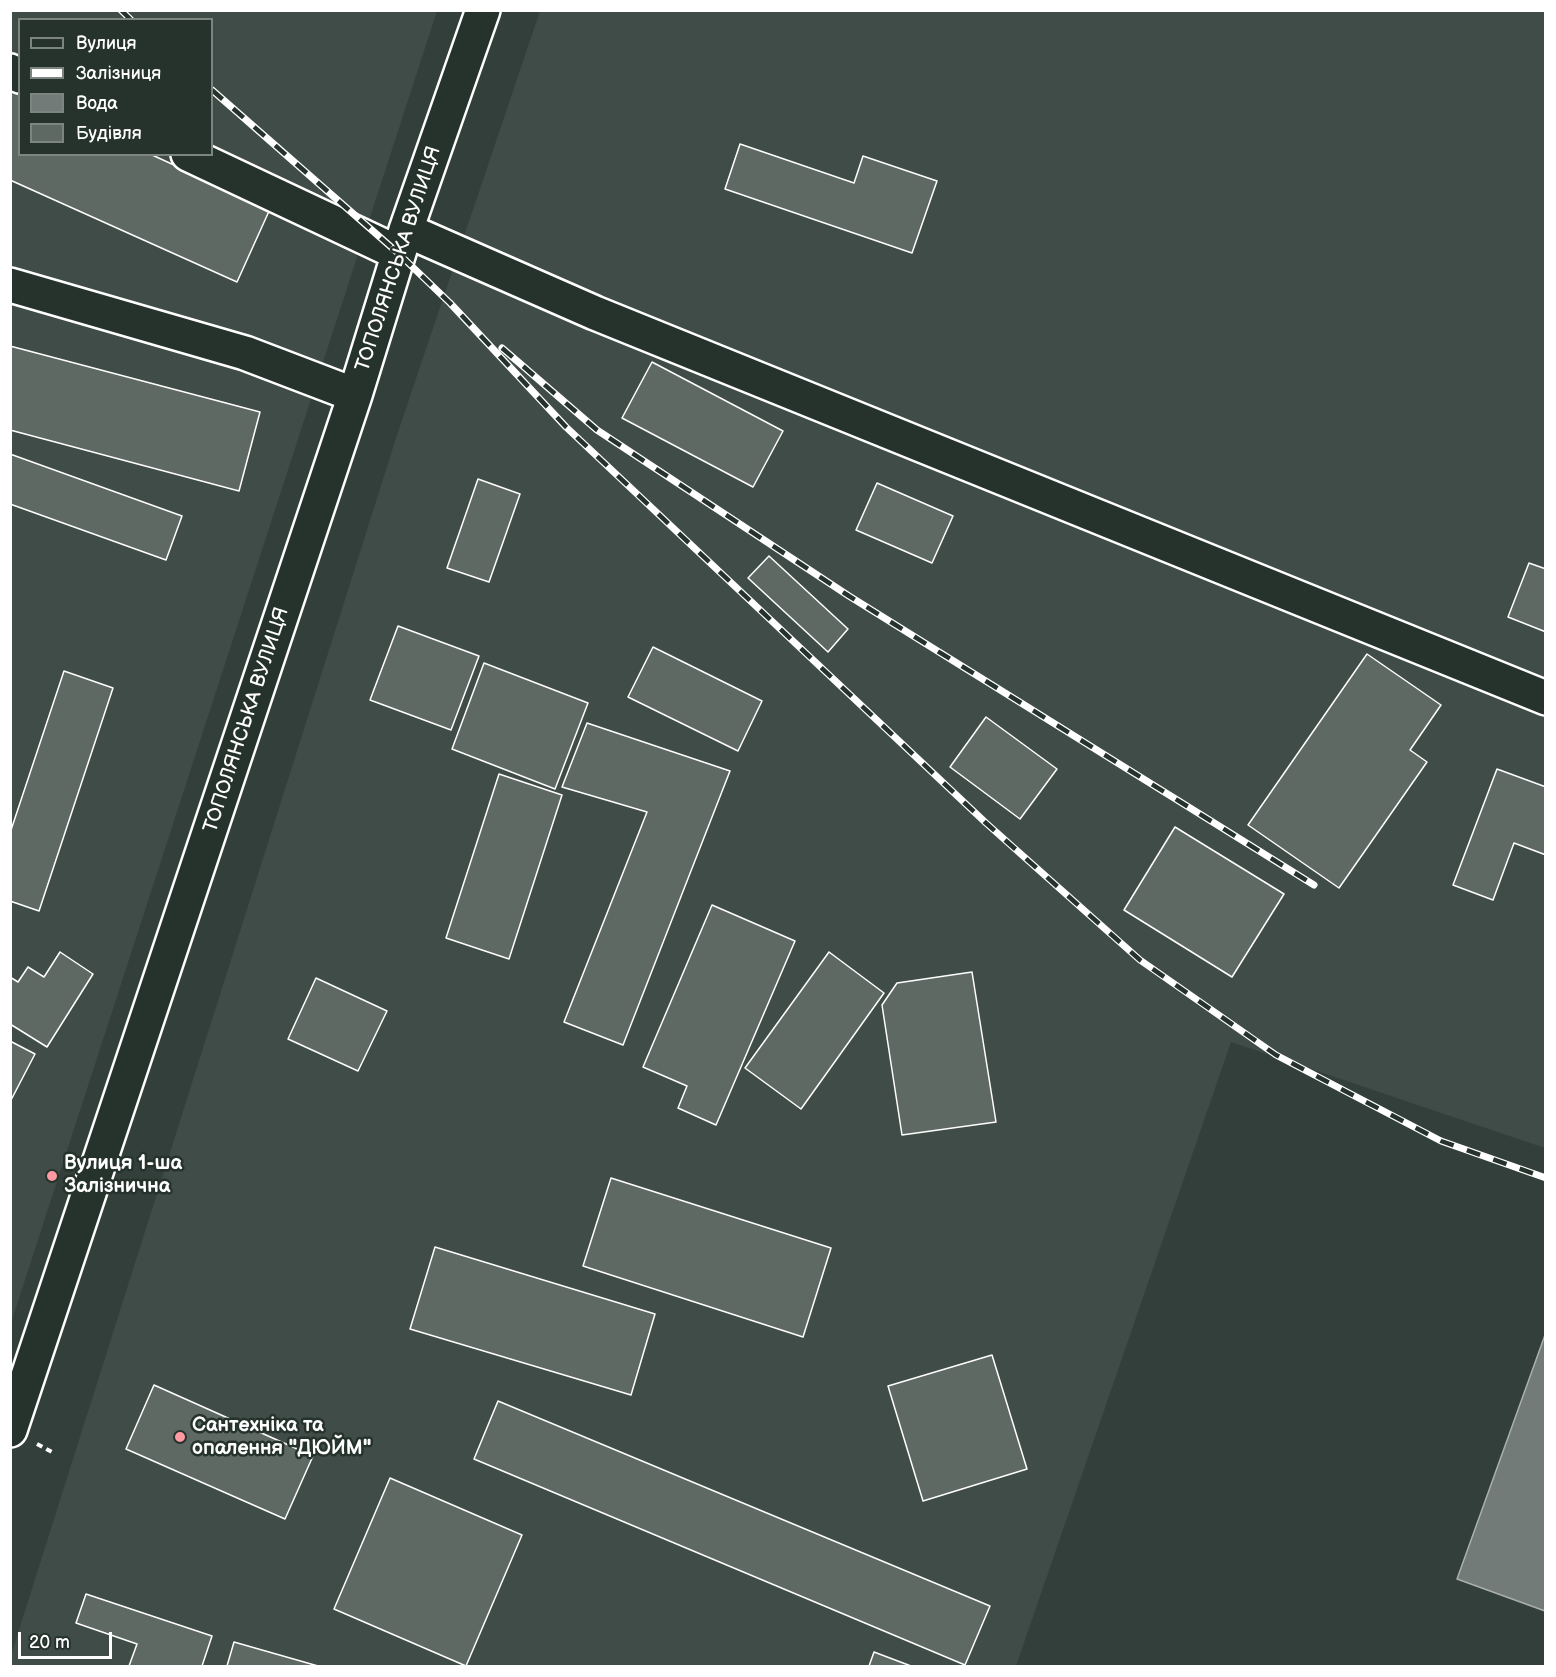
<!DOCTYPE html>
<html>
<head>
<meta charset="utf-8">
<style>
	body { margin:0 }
	#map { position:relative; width:1556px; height:1677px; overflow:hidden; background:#333f3a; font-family:"Balsamiq Sans",sans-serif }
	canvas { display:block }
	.frame { position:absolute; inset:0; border:12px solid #fff; pointer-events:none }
	.legend { position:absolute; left:18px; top:18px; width:195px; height:138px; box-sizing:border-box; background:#26332d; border:2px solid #7d8581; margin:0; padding:8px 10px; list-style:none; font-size:18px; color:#fff }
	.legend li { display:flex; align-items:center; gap:12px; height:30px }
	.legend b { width:30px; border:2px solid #7d8581 }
	.scale { position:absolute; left:18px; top:1632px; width:94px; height:27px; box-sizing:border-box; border:3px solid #fff; border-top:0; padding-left:8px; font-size:18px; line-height:21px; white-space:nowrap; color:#fff; -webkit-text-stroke:4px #26332d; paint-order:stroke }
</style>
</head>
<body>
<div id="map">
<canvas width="1556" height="1677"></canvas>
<div class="frame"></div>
<ul class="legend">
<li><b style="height:8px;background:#26332d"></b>Вулиця</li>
<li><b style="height:8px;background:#fff"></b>Залізниця</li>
<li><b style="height:16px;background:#737b78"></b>Вода</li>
<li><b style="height:16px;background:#5f6964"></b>Будівля</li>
</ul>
<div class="scale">20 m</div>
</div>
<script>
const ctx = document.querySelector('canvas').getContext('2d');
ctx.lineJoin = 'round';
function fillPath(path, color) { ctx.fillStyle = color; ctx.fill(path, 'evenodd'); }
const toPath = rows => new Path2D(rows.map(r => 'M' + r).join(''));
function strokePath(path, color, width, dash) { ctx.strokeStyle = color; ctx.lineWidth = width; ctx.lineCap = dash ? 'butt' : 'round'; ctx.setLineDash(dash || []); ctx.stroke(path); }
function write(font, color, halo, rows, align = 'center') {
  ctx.font = font + ' "Balsamiq Sans",sans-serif'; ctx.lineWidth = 5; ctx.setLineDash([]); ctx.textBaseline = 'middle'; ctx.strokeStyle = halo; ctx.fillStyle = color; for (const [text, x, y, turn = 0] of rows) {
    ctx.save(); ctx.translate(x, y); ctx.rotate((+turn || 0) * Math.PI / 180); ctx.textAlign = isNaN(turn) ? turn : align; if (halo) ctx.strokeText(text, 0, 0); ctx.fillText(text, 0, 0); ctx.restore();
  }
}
fillPath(toPath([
	[11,11,437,11,11,1323],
	[20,20,212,20,212,154,20,154],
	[540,11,1545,11,1545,1148,1231,1042,1016,1666,11,1666,11,1655,398,432]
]), '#404c47');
const water = toPath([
	[1545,1335,1545,1611,1457,1579,1545,1335]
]);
fillPath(water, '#737b78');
strokePath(water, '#abb0ae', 1.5);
const building = toPath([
	[10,91,20,95,20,154,150,154,270,209,237,282,10,180,10,91],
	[740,144,854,183,863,156,937,181,912,253,725,189,740,144],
	[10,346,260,412,239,491,10,430,10,346],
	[652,362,783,431,753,487,622,418,652,362],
	[10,454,182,516,166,560,10,504,10,454],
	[478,479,520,494,489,582,447,568,478,479],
	[877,483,953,516,932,563,856,530,877,483],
	[769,556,848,629,828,652,748,578,769,556],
	[1529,563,1546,569,1546,632,1508,617,1529,563],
	[398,626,479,656,451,730,370,700,398,626],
	[653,647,762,701,738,751,628,697,653,647],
	[1367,654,1441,705,1410,750,1427,762,1339,888,1248,825,1367,654],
	[484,663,588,703,555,789,452,749,484,663],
	[64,671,113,688,39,911,10,901,10,833,64,671],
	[986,717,1057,769,1020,819,950,767,986,717],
	[587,723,730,771,623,1045,564,1022,647,812,562,787,587,723],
	[1497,769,1546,787,1546,855,1514,843,1493,900,1453,885,1497,769],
	[499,774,562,795,509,959,446,938,499,774],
	[1175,827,1284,894,1232,977,1124,910,1175,827],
	[712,905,795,941,716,1125,678,1108,687,1086,643,1067,712,905],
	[60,952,93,974,47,1047,10,1024,10,977,18,982,28,967,44,977,60,952],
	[829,952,884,993,801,1109,745,1068,829,952],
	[972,972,996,1122,902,1135,882,1005,897,983,972,972],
	[316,978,387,1011,358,1071,288,1039,316,978],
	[10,1041,35,1054,10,1102,10,1041],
	[611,1178,831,1248,803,1337,583,1266,611,1178],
	[435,1247,655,1314,631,1395,410,1329,435,1247],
	[992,1355,1027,1469,923,1501,888,1386,992,1355],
	[154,1385,313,1456,285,1519,126,1449,154,1385],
	[498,1401,990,1606,965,1665,474,1459,498,1401],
	[390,1478,522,1535,466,1666,334,1609,390,1478],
	[86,1594,212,1636,202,1666,129,1666,137,1644,76,1623,86,1594],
	[234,1642,318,1666,227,1666,234,1642],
	[874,1652,911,1666,869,1666,874,1652]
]);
fillPath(building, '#5f6964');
strokePath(building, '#fff', 1.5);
const minor = toPath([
	[10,71,20,76],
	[188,154,398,253],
	[406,230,595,313,1546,698],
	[10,285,245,353,355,395],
	[10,1430,355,395,406,230,483,10]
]);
strokePath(minor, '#fff', 38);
strokePath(toPath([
	[37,1444,52,1452]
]), '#fff', 4, [6, 4.5]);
strokePath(minor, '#26332d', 33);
const rail = toPath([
	[121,10,131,20],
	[212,90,398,253,450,303,566,427,986,823,1140,960,1276,1055,1441,1141,1546,1178],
	[502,348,597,430,849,596,1314,885]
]);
strokePath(rail, '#fff', 7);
strokePath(rail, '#26332d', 4.5, [14]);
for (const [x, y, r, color] of [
	[52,1176,6,"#ff9aa2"],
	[180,1437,6,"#ff9aa2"]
]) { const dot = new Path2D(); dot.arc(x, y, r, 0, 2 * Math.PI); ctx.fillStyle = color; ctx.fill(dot); strokePath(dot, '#26332d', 2); }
write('20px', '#fff', '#26332d', [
	["ТОПОЛЯНСЬКА ВУЛИЦЯ",399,259,-72],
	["ТОПОЛЯНСЬКА ВУЛИЦЯ",247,720,-72]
]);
write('bold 20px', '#fff', '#26332d', [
	["Вулиця 1-ша",64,1164],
	["Залізнична",64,1187],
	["Сантехніка та",192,1426],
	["опалення \"ДЮЙМ\"",192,1449]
], 'left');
</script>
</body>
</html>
